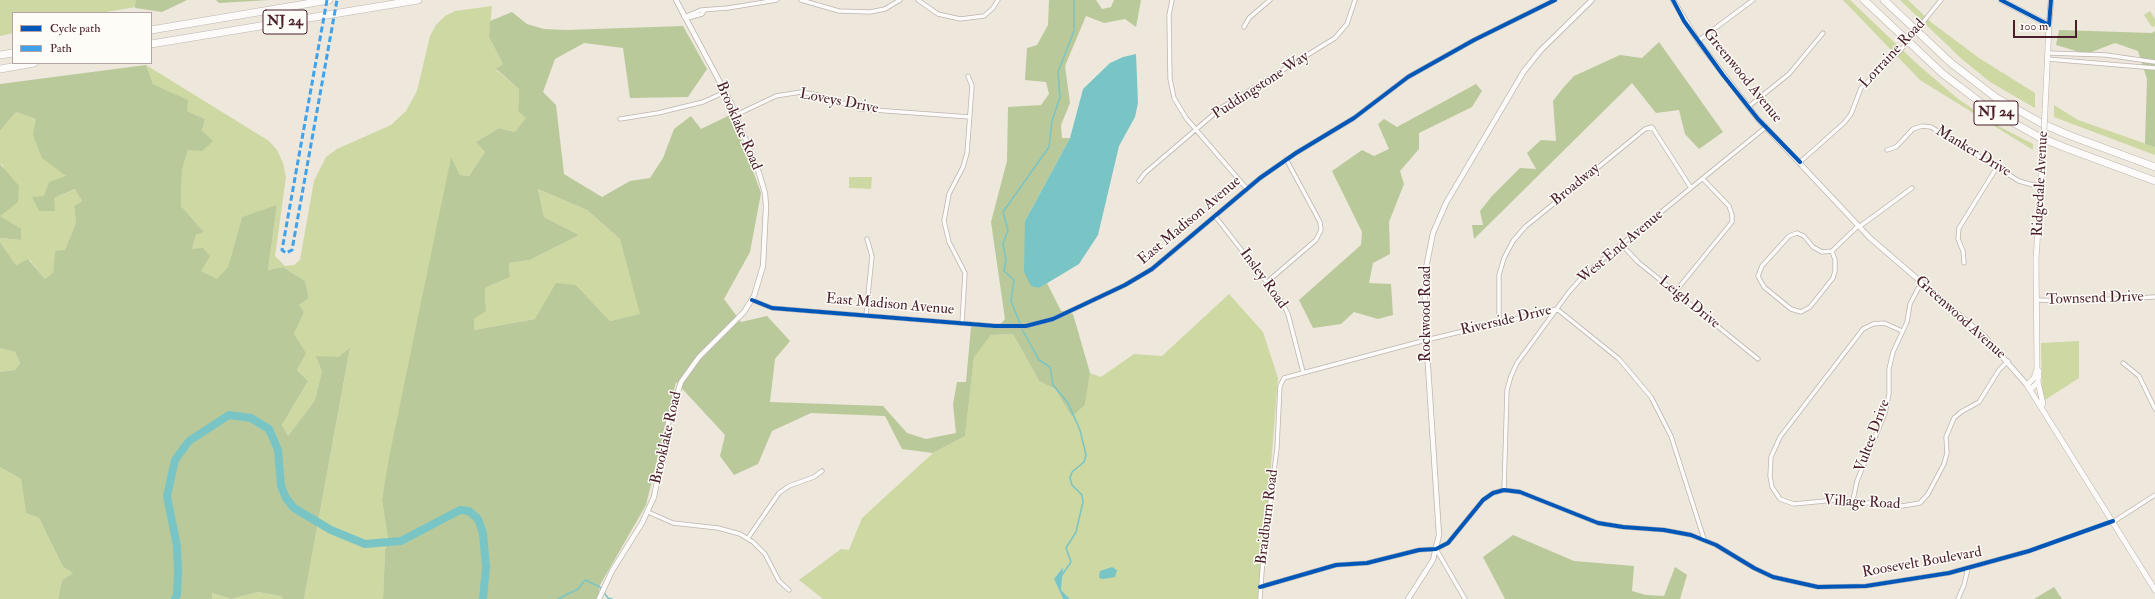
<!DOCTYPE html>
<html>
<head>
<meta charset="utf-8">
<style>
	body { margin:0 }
	#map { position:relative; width:2155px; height:599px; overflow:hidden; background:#eee7dc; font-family:"IM FELL Double Pica",serif }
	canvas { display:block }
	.legend { position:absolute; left:12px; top:12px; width:140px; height:52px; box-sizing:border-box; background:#fdfcf7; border:1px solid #b5a4a5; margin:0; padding:5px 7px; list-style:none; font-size:12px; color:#4a1f2b }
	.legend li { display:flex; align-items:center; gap:8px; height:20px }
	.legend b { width:20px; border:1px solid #b5a4a5 }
	.scale { position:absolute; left:2013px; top:20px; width:64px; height:18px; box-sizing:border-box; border:2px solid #4a1f2b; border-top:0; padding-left:5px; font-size:12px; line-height:14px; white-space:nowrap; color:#4a1f2b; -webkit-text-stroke:3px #fdfcf7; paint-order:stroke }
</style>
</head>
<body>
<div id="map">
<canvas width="2155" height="599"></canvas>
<ul class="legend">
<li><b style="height:5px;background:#0057b8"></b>Cycle path</li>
<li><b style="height:5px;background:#40a2eb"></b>Path</li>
</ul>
<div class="scale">100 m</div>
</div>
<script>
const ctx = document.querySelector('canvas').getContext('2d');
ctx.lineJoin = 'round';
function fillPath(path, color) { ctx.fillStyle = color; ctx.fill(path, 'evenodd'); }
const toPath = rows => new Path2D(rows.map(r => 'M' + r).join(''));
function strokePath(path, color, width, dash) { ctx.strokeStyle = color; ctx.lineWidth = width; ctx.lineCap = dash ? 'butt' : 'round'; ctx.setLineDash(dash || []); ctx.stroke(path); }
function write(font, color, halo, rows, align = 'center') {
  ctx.font = font + ' "IM FELL Double Pica",serif'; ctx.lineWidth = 3; ctx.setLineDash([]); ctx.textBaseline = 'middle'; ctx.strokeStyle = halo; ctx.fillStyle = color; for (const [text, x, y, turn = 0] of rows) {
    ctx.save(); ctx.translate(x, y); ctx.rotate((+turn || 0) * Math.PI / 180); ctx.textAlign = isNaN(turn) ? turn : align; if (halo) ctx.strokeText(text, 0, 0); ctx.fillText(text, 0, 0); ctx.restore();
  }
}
fillPath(toPath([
	[0,0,136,0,136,7,100,13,13,13,13,33,0,36],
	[1843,0,1850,0,1915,62,1958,99,2000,127,2033,144,2033,150,1920,80],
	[1900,0,1908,0,1932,23,1979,58,2035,93,2035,108,1990,82,1963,60],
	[492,6,489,37,503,64,496,70,519,89,518,111,527,118,515,132,499,128,476,142,485,152,469,176,460,175,451,158,382,500,388,539,385,550,383,599,304,599,350,349,338,357,322,371,315,400,288,436,282,425,308,381,297,370,305,353,294,334,304,312,299,305,309,298,305,281,283,267,268,270,277,206,242,217,228,267,217,280,201,271,192,249,196,235,204,232,181,206,182,170,188,150,202,131,205,119,187,111,187,100,153,84,146,65,269,141,277,150,283,163,286,177,275,256,285,266,294,265,300,260,314,181,326,157,337,149,391,125,406,111,417,91,430,36,436,25,445,16,455,11],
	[2150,11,2155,19,2155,26,2152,27,2144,15],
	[2054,105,2078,120,2155,147,2155,155,2054,117],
	[16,112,36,119,66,177,54,198,76,189,82,201,74,206,76,223,65,251,55,251,53,274,45,279,29,259,16,265,0,242,0,238,20,240,0,216,3,165,0,164,0,131],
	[849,177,872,177,871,189,849,188],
	[538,189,587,210,620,239,641,314,610,321,576,285,535,319,474,330,474,319,486,310,485,288,510,277,509,263,530,260,579,235,544,217],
	[1229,294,1263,332,1278,378,1260,599,1070,599,1061,590,1062,568,1054,579,1063,599,823,599,799,580,841,549,849,550,862,518,933,453,965,436,974,356,991,335,1013,334,1039,381,1055,389,1072,417,1085,405,1090,373,1101,377,1134,354,1162,356],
	[2079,341,2079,378,2045,400,2042,396,2041,343],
	[0,348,15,352,20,363,15,370,0,372],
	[0,467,21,479,26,513,39,518,63,567,73,573,62,580,58,599,0,599],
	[258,592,281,596,283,599,212,599,212,593,231,599]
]), '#cdd8a2');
fillPath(toPath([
	[136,0,187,0,162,12,135,8],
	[216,0,269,0,219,3],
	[1049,0,1096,0,1102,9,1111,7,1114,0,1141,0,1136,27,1125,19,1104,23,1086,16,1065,66,1070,103,1061,125,1062,138,1070,138,1025,221,1039,288,1047,283,1061,311,1073,314,1090,373,1085,405,1072,417,1055,389,1039,381,1013,334,991,335,974,357,965,436,933,453,902,449,885,416,811,413,772,431,758,464,734,475,720,456,725,435,676,382,646,505,600,585,598,599,383,599,385,550,388,539,382,500,389,458,451,157,460,175,469,176,485,152,476,142,499,128,515,132,526,118,518,111,519,89,496,69,503,64,489,37,490,21,512,12,527,24,544,29,566,30,683,26,707,69,688,97,630,98,623,48,584,43,555,59,543,92,556,105,564,174,602,197,630,181,650,178,663,158,674,129,691,116,701,129,732,114,761,193,750,252,724,299,741,322,767,316,790,341,775,359,770,402,883,406,907,433,926,439,956,433,953,404,957,382,966,382,971,327,999,326,1005,319,991,222,1007,161,1008,107,1041,105,1049,94,1046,82,1025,80,1027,48,1037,45,1048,25],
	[538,189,587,210,620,239,640,314,610,321,576,285,556,283,535,319,474,330,474,319,486,311,485,288,510,277,509,263,530,260,579,235,544,217],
	[2059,30,2152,33,2155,31,2155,147,2145,144,2147,79,2138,51,2115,43,2086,54,2056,45],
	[1659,42,1723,132,1699,149,1685,134,1679,110,1656,113,1632,83,1474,239,1472,225,1483,225,1480,211,1492,196,1520,168,1536,169,1527,153,1541,140,1556,141,1553,101,1563,88,1574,76,1620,55,1642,58],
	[146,65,153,84,188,100,187,111,205,119,202,131,213,141,202,151,188,150,182,170,181,206,204,232,196,235,192,249,203,248,210,256,201,271,217,279,228,267,242,217,277,205,268,270,283,267,305,281,309,298,299,305,304,312,294,334,306,353,297,370,308,381,282,425,288,436,315,400,322,371,316,356,338,357,350,348,304,599,283,599,281,596,258,592,231,599,212,593,212,599,58,599,62,580,73,573,63,567,39,518,26,513,21,479,0,467,0,372,15,370,20,363,15,352,0,348,0,242,16,265,28,259,45,279,53,273,55,251,65,250,76,223,74,206,82,201,75,189,54,198,55,211,39,211,32,197,44,196,49,182,66,176,42,158,33,135,36,119,16,112,0,131,0,84],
	[1476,84,1482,91,1472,107,1419,133,1419,149,1400,171,1404,184,1389,222,1390,254,1373,263,1369,283,1391,284,1393,315,1378,319,1354,312,1341,324,1313,328,1299,300,1361,245,1362,232,1332,171,1362,150,1374,156,1389,149,1378,124,1384,119,1397,127],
	[0,164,19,186,18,202,0,216,21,229,21,240,0,238],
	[1513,535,1574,561,1634,566,1632,591,1646,595,1664,596,1675,567,1687,575,1680,599,1505,599,1483,557],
	[2054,587,2062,599,2034,599]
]), '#b9c99a');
fillPath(toPath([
	[1136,54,1138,103,1135,117,1119,146,1098,235,1079,264,1039,288,1031,286,1024,272,1025,221,1070,138,1083,89,1110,63,1123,57],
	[1063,567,1061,590,1070,599,1063,599,1054,579],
	[1112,567,1117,570,1115,577,1103,579,1099,578,1100,571]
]), '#79c5c6');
strokePath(toPath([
	[1062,575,1071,562,1066,548,1076,532,1083,502,1082,495,1072,485,1070,478,1072,472,1084,462,1086,455,1080,430,1068,403,1053,385,1050,367,1039,360,1023,331,1011,301,1014,280,1004,271,1006,260,1003,244,1008,230,1003,212,1049,147,1052,121,1060,97,1058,72,1074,31,1074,0],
	[558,599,578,589,585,580,600,587,608,598,612,599]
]), '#79c5c6', 1.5);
strokePath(toPath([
	[175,599,177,595,178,571,177,546,167,496,175,460,189,441,229,415,251,418,269,429,278,450,281,486,286,498,294,508,331,530,365,544,401,541,460,510,469,511,478,519,483,533,486,567,483,599]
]), '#79c5c6', 8);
const minor = toPath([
	[801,0,839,11,870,12,885,9,900,0],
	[918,0,938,14,960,19,984,16,993,8,998,0],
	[1172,0,1169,15,1170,79,1174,98,1186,118,1247,189],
	[1928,16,1941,0],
	[684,17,701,10,728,8,777,0],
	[685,17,688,18,702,14,704,11],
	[1244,27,1249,18,1270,0],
	[1698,41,1753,0],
	[2048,53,2106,55,2155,62],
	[2047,59,2155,68],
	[1748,107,1789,74,1823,33],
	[736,115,776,96,801,92,818,95,860,109,970,117],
	[620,119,658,113,703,102,725,92],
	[1887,150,1896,147,1913,129,1922,126,1931,127,2019,181,2033,185,2041,185],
	[1800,162,1844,123,1851,114,1861,88,1900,51],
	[1139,181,1145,173,1221,108,1335,38,1347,24,1355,0],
	[1215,216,1282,302,1288,314,1303,372],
	[1859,227,1912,188],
	[1797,233,1804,236,1813,247,1822,252,1832,251,1835,260,1835,271,1833,278,1810,307,1801,312,1791,309,1764,287,1758,276,1762,266,1789,236,1797,233],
	[1622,245,1638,262,1758,359],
	[1832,251,1858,226],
	[1964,263,1963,251,1958,239,1959,228,1997,167],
	[1267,282,1316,240,1321,230,1320,222,1286,159],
	[1675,292,1732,222,1732,215,1729,206,1703,179],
	[752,300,772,308,995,326,1026,326,1053,319,1125,285,1152,269,1260,178,1296,153,1354,118,1408,77,1474,40,1555,0],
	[2036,300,2069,301,2155,297],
	[866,315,872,256,867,239],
	[1499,322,1499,275,1504,258,1513,241,1525,227,1645,129,1652,127,1691,188],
	[962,323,965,273,949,242,944,221,949,194,963,167,967,153,972,86,968,76],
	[1902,331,1884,323,1873,324,1863,329,1780,437,1771,457,1770,476,1772,487,1780,499,1794,504,1835,500,1902,506,1920,503,1928,494,1944,464,1947,453,1946,437,1954,418,1961,412,1979,402,1999,370,2008,361],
	[2123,363,2139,376,2155,409],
	[1504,490,1507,390,1511,376,1517,363,1569,292,1586,273,1766,127],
	[1853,500,1857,481,1885,413,1889,394,1889,369,1893,352,1907,322,1910,304,1921,283],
	[648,512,673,523,718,528,740,534,753,542,765,554,779,581,789,590],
	[2113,522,2155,495],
	[748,538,779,493,789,486,814,477,822,471],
	[1436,549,1465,599],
	[1260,587,1336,565,1367,563,1419,550,1436,549,1448,543,1483,500,1493,493,1504,490,1520,492,1598,523,1623,527,1664,530,1691,535,1716,545,1754,568,1773,577,1818,587,1866,586,1949,573,2029,551,2113,521],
	[1260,599,1263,558,1277,448,1280,386,1284,378,1426,340,1557,309,1619,359,1651,397,1671,436,1704,539],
	[1958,599,1964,585,1968,568]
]);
const tertiary = toPath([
	[1673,0,1698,41,1758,119,1870,238,1985,337,2027,385],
	[2049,25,2051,0],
	[599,599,612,571,642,523,654,497,669,419,681,382,699,357,744,312,754,296,763,266,766,207,765,193,759,173,731,103,676,0],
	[1408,599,1433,560,1439,535,1425,320,1425,273,1433,233,1446,203,1524,71,1541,50,1592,0]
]);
const secondary = toPath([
	[2001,0,2049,25,2045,110],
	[2043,153,2036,259,2037,369,2034,378,2027,385,2155,590],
	[2038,382,2043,404],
	[2030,390,2038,382,2039,371,2037,369]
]);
const motorway = toPath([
	[1864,0,1943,74,1989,109,2039,137,2066,148,2155,181],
	[1884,0,1951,63,1995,97,2043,124,2071,136,2155,167],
	[151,30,329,0],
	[151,44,418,0],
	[0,55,13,53],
	[0,69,34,63]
]);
strokePath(minor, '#beb5af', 5);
strokePath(tertiary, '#beb5af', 6);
strokePath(secondary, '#beb5af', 6);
strokePath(motorway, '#beb5af', 8);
strokePath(minor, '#fcfbfa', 3.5);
strokePath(tertiary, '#fcfbfa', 4.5);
strokePath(secondary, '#fcfbfa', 5);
strokePath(motorway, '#fcfbfa', 7);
const minorBridge = toPath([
	[1900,51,1928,16]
]);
const secondaryBridge = toPath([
	[2043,153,2045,110]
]);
strokePath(minorBridge, '#beb5af', 5, []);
strokePath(secondaryBridge, '#beb5af', 6, []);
strokePath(minorBridge, '#fcfbfa', 3.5);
strokePath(secondaryBridge, '#fcfbfa', 5);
strokePath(toPath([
	[327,0,282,250,286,253,292,250,337,0]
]), '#40a2eb', 3, [6, 3]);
strokePath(toPath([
	[1673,0,1684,21,1723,75,1758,119,1800,162],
	[2001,0,2049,25,2051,0],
	[752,300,772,308,995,326,1026,326,1053,319,1125,285,1152,269,1260,178,1296,153,1354,118,1408,77,1474,40,1555,0],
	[1260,587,1336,565,1367,563,1419,550,1436,549,1448,543,1483,500,1493,493,1504,490,1520,492,1598,523,1623,527,1664,530,1691,535,1716,545,1754,568,1773,577,1818,587,1866,586,1949,573,2029,551,2113,521]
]), '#0057b8', 4);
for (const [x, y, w] of [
	[285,22,44],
	[1996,113,44]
]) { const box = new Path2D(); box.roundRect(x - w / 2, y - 12, w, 24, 3); ctx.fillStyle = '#fdfcf7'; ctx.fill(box); strokePath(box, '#4a1f2b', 1); }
write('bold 14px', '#4a1f2b', null, [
	["NJ 24",285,22],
	["NJ 24",1996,113]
]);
write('15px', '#4a1f2b', '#fdfcf7', [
	["Lorraine Road",1893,54,-47],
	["Greenwood Avenue",1742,76,51],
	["Puddingstone Way",1261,86,-33],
	["Loveys Drive",839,102,11],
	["Brooklake Road",738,126,67],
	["Manker Drive",1973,152,31],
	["Ridgedale Avenue",2041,184,-87],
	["Broadway",1576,185,-39],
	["East Madison Avenue",1190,221,-40],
	["West End Avenue",1621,247,-40],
	["Insley Road",1263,279,54],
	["Townsend Drive",2095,299,-2],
	["Leigh Drive",1689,303,39],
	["East Madison Avenue",890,305,5],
	["Rockwood Road",1427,314,-90],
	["Greenwood Avenue",1960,318,42],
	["Riverside Drive",1506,321,-13],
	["Vultee Drive",1873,436,-70],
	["Brooklake Road",667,438,-77],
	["Village Road",1862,503,3],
	["Braidburn Road",1268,517,-83],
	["Roosevelt Boulevard",1922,563,-10]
]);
</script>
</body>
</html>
